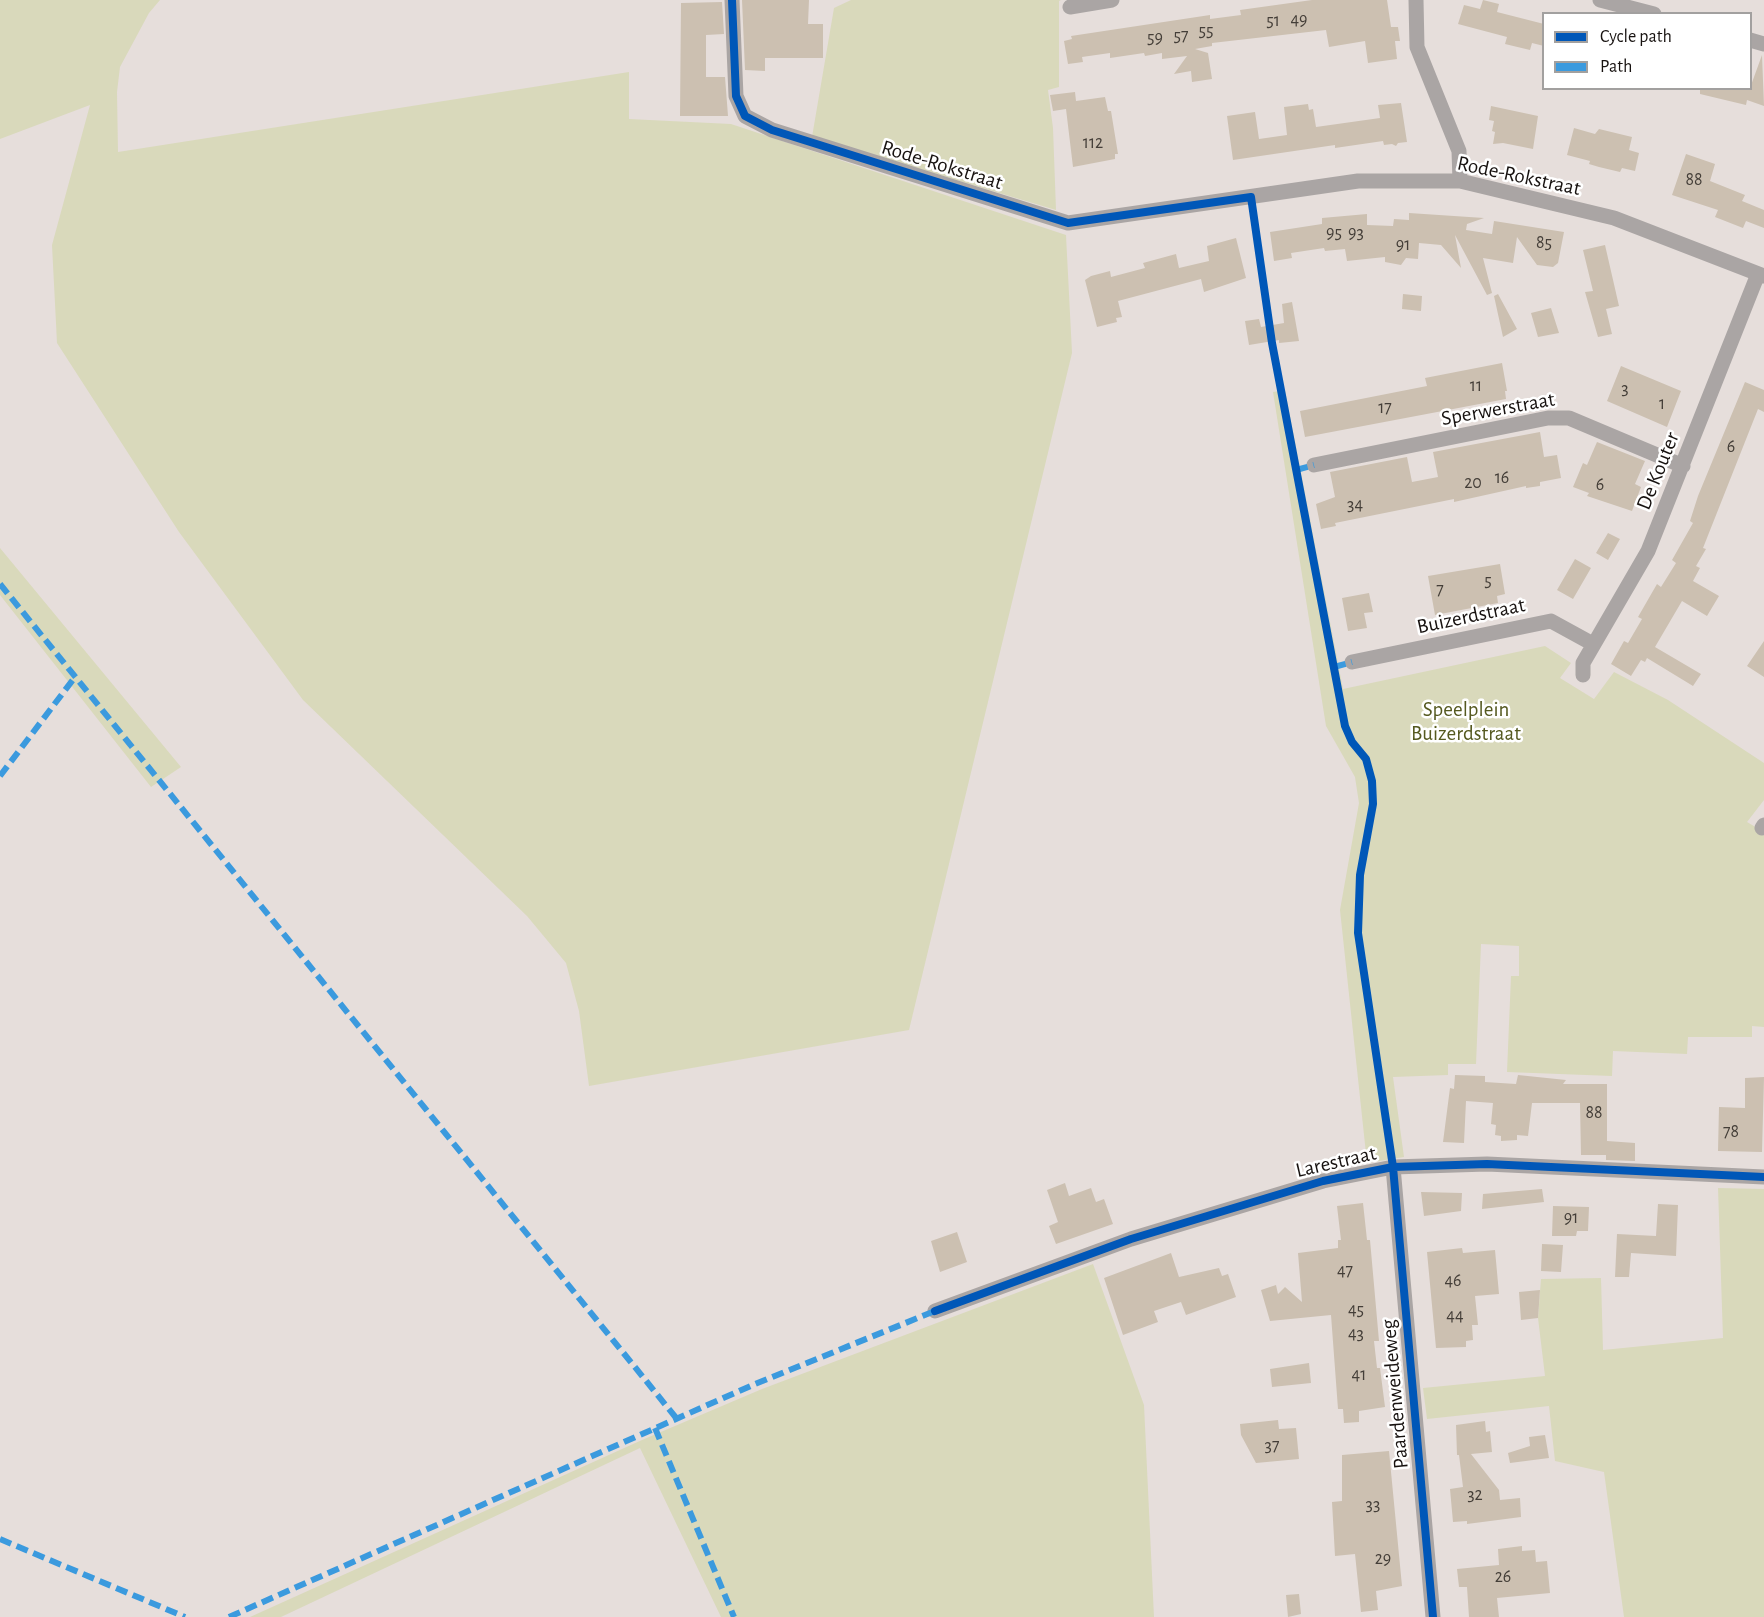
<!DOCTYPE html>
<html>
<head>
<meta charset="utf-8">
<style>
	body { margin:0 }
	#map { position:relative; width:1764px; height:1617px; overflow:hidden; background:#e6dedb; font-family:"Alegreya Sans",sans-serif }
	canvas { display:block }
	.legend { position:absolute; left:1542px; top:12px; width:210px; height:78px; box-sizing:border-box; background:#fff; border:2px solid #a2a09f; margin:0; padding:8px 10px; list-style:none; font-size:18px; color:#171210 }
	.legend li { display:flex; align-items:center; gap:12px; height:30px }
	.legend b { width:30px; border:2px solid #a2a09f }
</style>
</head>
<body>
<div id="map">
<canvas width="1764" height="1617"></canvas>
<ul class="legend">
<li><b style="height:8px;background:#0057b8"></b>Cycle path</li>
<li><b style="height:8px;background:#3b9ade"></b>Path</li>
</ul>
</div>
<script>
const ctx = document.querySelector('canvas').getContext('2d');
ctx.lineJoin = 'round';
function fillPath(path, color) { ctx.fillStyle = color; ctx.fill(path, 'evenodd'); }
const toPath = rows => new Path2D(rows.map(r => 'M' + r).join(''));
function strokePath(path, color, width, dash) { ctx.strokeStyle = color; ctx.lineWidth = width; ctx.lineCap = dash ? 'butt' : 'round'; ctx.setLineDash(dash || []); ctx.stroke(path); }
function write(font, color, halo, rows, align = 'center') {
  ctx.font = font + ' "Alegreya Sans",sans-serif'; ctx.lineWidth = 5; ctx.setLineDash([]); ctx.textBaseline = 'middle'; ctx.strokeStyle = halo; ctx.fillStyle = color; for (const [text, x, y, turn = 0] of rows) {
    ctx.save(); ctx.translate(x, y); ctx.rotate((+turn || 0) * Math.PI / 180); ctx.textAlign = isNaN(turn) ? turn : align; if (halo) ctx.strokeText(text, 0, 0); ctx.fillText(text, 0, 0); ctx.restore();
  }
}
fillPath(toPath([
	[0,0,160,0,149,13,120,67,117,92,118,152,629,72,629,119,731,124,1066,235,1072,353,909,1030,589,1086,579,1011,566,963,527,916,303,700,179,532,57,343,52,245,90,105,0,139],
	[851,0,1061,0,1059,1,1059,87,1048,90,1053,128,1056,210,812,137,834,8],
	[1285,390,1343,689,1545,646,1571,663,1560,678,1594,699,1614,672,1668,700,1764,763,1764,800,1747,822,1764,832,1764,1027,1752,1026,1752,1037,1688,1037,1687,1054,1613,1051,1612,1076,1507,1072,1511,976,1519,976,1519,946,1481,944,1476,1064,1448,1064,1448,1075,1393,1077,1404,1157,1367,1163,1340,910,1359,803,1355,777,1326,726,1273,392],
	[0,548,181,767,151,787,0,595],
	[1718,1188,1764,1189,1764,1617,1624,1617,1604,1472,1555,1461,1549,1406,1427,1419,1423,1388,1545,1376,1538,1318,1541,1279,1601,1278,1603,1350,1723,1338],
	[1093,1264,1144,1405,1154,1617,721,1617,640,1448,281,1617,250,1617,642,1440,762,1389]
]), '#d9d9bb');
fillPath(toPath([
	[742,0,809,0,808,24,823,24,823,58,765,58,765,71,745,70],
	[1312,0,1387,0,1391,27,1398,27,1400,41,1395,41,1397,59,1368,63,1365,41,1329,47,1326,30,1212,43,1212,46,1195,49,1208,53,1212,79,1192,82,1191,71,1174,74,1187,56,1162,59,1162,53,1145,56,1144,53,1110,58,1110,53,1082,57,1083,62,1068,64,1064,41,1072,39,1071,36,1210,15,1210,19,1241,15,1240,10],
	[1483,0,1499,4,1497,12,1544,24,1544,46,1532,43,1530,50,1505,44,1507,37,1458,24,1464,5,1480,9],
	[722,2,724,34,706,35,706,77,725,77,728,116,680,116,681,3],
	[1762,55,1764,106,1747,100,1746,105,1700,94,1700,88,1750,88],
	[1075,92,1076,101,1105,97,1108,111,1111,111,1118,154,1115,154,1115,159,1073,167,1066,109,1053,111,1050,95],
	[1401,103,1407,142,1398,143,1396,146,1392,144,1384,145,1383,141,1335,148,1335,145,1233,160,1227,116,1255,112,1259,139,1287,135,1284,107,1308,104,1309,110,1313,109,1316,127,1380,118,1378,105],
	[1491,106,1538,116,1533,149,1503,143,1493,144,1495,132,1492,131,1494,121,1489,120],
	[1574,128,1595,134,1599,129,1632,137,1629,150,1639,153,1635,171,1622,168,1620,172,1599,167,1589,164,1590,161,1567,155],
	[1686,154,1715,164,1710,181,1745,195,1742,201,1764,210,1764,228,1746,221,1743,228,1715,217,1718,210,1672,195],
	[1409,213,1484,218,1467,224,1466,230,1492,234,1494,221,1564,232,1558,263,1553,267,1537,265,1517,237,1513,263,1483,258,1492,293,1487,295,1455,235,1461,268,1441,245,1419,243,1418,259,1406,258,1401,265,1385,262,1385,257,1347,261,1345,249,1325,251,1324,248,1291,253,1292,258,1274,261,1270,232,1322,224,1322,218,1367,214,1367,225,1393,226,1394,219,1409,220],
	[1236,238,1246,278,1204,292,1201,279,1118,301,1122,317,1116,318,1117,322,1097,327,1085,280,1091,276,1110,271,1111,277,1145,268,1143,263,1176,254,1179,268,1209,261,1207,246],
	[1605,245,1619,306,1606,309,1612,334,1598,337,1585,292,1593,291,1583,250],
	[1403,294,1422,296,1421,311,1402,309],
	[1498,294,1517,329,1503,337,1494,296],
	[1292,302,1299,341,1279,343,1279,340,1249,345,1245,321,1259,319,1261,327,1284,323,1282,304],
	[1551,308,1559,333,1538,337,1531,313],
	[1502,363,1507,391,1505,391,1506,399,1305,437,1300,411,1427,386,1425,378],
	[1621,366,1681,391,1667,427,1607,401],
	[1745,382,1764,390,1764,412,1758,409,1703,548,1706,549,1696,566,1700,568,1693,581,1719,596,1707,616,1682,601,1655,647,1701,674,1693,686,1647,658,1645,662,1641,660,1631,676,1611,664,1624,641,1628,643,1642,619,1638,617,1657,584,1661,587,1676,563,1672,560,1693,523,1690,521,1698,496],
	[1540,432,1544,457,1557,455,1561,478,1540,482,1540,486,1526,488,1526,486,1454,502,1454,499,1335,523,1336,526,1321,529,1316,504,1335,497,1330,472,1407,457,1412,482,1438,477,1433,452],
	[1597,442,1645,461,1635,484,1641,487,1632,511,1587,496,1589,493,1573,487,1583,463,1587,465],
	[1608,533,1620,539,1608,560,1596,553],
	[1575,559,1591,568,1573,599,1557,590],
	[1500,564,1505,594,1497,596,1498,603,1435,615,1428,576],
	[1369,593,1373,612,1364,613,1367,628,1348,631,1342,598],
	[1764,641,1764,677,1747,666],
	[1455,1075,1485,1076,1485,1082,1516,1084,1518,1075,1566,1080,1563,1084,1607,1084,1607,1141,1635,1143,1635,1161,1606,1160,1606,1155,1581,1155,1580,1103,1532,1103,1528,1136,1517,1135,1517,1140,1501,1141,1501,1136,1495,1135,1496,1125,1491,1124,1493,1103,1466,1101,1464,1143,1443,1142,1450,1088,1454,1089],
	[1764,1077,1762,1152,1718,1151,1719,1107,1745,1108,1745,1078],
	[1065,1183,1069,1196,1091,1188,1096,1202,1104,1199,1113,1224,1056,1244,1049,1226,1058,1222,1047,1190],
	[1542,1189,1544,1202,1482,1209,1483,1194],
	[1421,1192,1462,1193,1461,1211,1424,1216],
	[1363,1203,1367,1240,1370,1240,1379,1341,1374,1341,1377,1368,1380,1368,1385,1407,1359,1411,1359,1422,1344,1423,1343,1409,1338,1409,1331,1315,1270,1321,1261,1290,1276,1285,1278,1294,1285,1287,1302,1302,1298,1253,1338,1248,1338,1240,1341,1240,1337,1206],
	[1658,1204,1678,1205,1676,1256,1631,1253,1629,1277,1615,1277,1617,1234,1656,1236],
	[1553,1206,1589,1207,1588,1231,1577,1231,1576,1236,1552,1236],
	[957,1232,967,1262,940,1272,931,1241],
	[1542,1244,1563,1245,1561,1272,1541,1271],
	[1462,1248,1463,1253,1495,1250,1499,1294,1475,1296,1478,1325,1472,1325,1473,1340,1466,1341,1466,1347,1436,1348,1427,1252],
	[1171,1253,1179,1277,1219,1268,1222,1276,1228,1274,1236,1297,1186,1315,1181,1302,1154,1311,1158,1322,1123,1335,1104,1278],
	[1540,1290,1538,1318,1521,1320,1519,1292],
	[1309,1363,1311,1383,1272,1387,1270,1369],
	[1278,1420,1279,1429,1296,1428,1299,1459,1256,1463,1241,1435,1240,1424],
	[1485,1421,1486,1432,1490,1431,1492,1452,1471,1454,1499,1490,1500,1500,1520,1498,1521,1517,1467,1524,1467,1521,1453,1522,1450,1489,1463,1487,1459,1455,1457,1455,1456,1425],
	[1545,1435,1549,1458,1510,1463,1508,1453,1530,1446,1529,1437],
	[1389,1451,1402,1586,1376,1591,1378,1610,1361,1612,1355,1554,1335,1556,1332,1502,1342,1501,1342,1455],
	[1522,1546,1522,1551,1535,1550,1536,1562,1547,1561,1550,1593,1497,1598,1499,1617,1469,1617,1467,1587,1459,1587,1457,1569,1499,1565,1498,1549],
	[1299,1594,1301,1614,1288,1617,1286,1595]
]), '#ccc0b1');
strokePath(toPath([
	[732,0,736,96,745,116,772,130,1068,223,1358,181,1460,181,1614,218,1764,276],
	[1416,0,1417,47,1459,151,1460,181],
	[1600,0,1654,14],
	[1070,7,1112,0],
	[1750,40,1764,44],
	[1314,465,1548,418,1569,418,1683,466],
	[1352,662,1551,621,1593,644],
	[1583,675,1583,663,1648,551,1758,274],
	[1762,828,1764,825],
	[1393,1167,1433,1617],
	[935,1311,1131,1239,1323,1181,1393,1167,1487,1164,1764,1177]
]), '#aaa5a4', 15);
strokePath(toPath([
	[1296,470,1314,465],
	[0,584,677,1419],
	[1334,667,1352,662],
	[0,776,75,677],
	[655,1428,734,1617],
	[0,1539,185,1617],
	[229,1617,755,1384,935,1311]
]), '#3b9ade', 6, [12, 6]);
strokePath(toPath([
	[732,0,736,96,745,116,772,130,1068,223,1251,197,1272,343,1345,726,1352,742,1366,759,1372,781,1373,804,1360,875,1358,933,1393,1167,1433,1617],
	[935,1311,1131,1239,1323,1181,1393,1167,1487,1164,1764,1177]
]), '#0057b8', 8);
write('18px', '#443e38', null, [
	["49",1299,20],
	["51",1273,21],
	["55",1206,31],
	["57",1181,36],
	["59",1155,38],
	["112",1093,143],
	["88",1694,180],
	["95",1334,233],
	["93",1356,233],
	["85",1544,243],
	["91",1403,245],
	["11",1476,386],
	["3",1625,389],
	["1",1662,404],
	["17",1385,408],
	["6",1731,447],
	["16",1502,478],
	["20",1473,483],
	["6",1600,485],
	["34",1355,505],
	["5",1488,581],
	["7",1440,590],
	["88",1594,1113],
	["78",1731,1132],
	["91",1571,1218],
	["47",1345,1271],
	["46",1453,1281],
	["45",1356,1310],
	["44",1455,1316],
	["43",1356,1334],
	["41",1359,1375],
	["37",1272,1446],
	["32",1475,1495],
	["33",1373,1505],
	["29",1383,1559],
	["26",1503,1577]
]);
write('21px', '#171210', '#fff', [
	["Rode-Rokstraat",942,165,17],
	["Rode-Rokstraat",1519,176,12],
	["Sperwerstraat",1498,409,-10],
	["De Kouter",1658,471,-68],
	["Buizerdstraat",1471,616,-12],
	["Larestraat",1336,1162,-13],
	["Paardenweideweg",1395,1394,-95]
]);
write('21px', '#555920', '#fff', [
	["Speelplein",1466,710],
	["Buizerdstraat",1466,734]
]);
</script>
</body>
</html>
